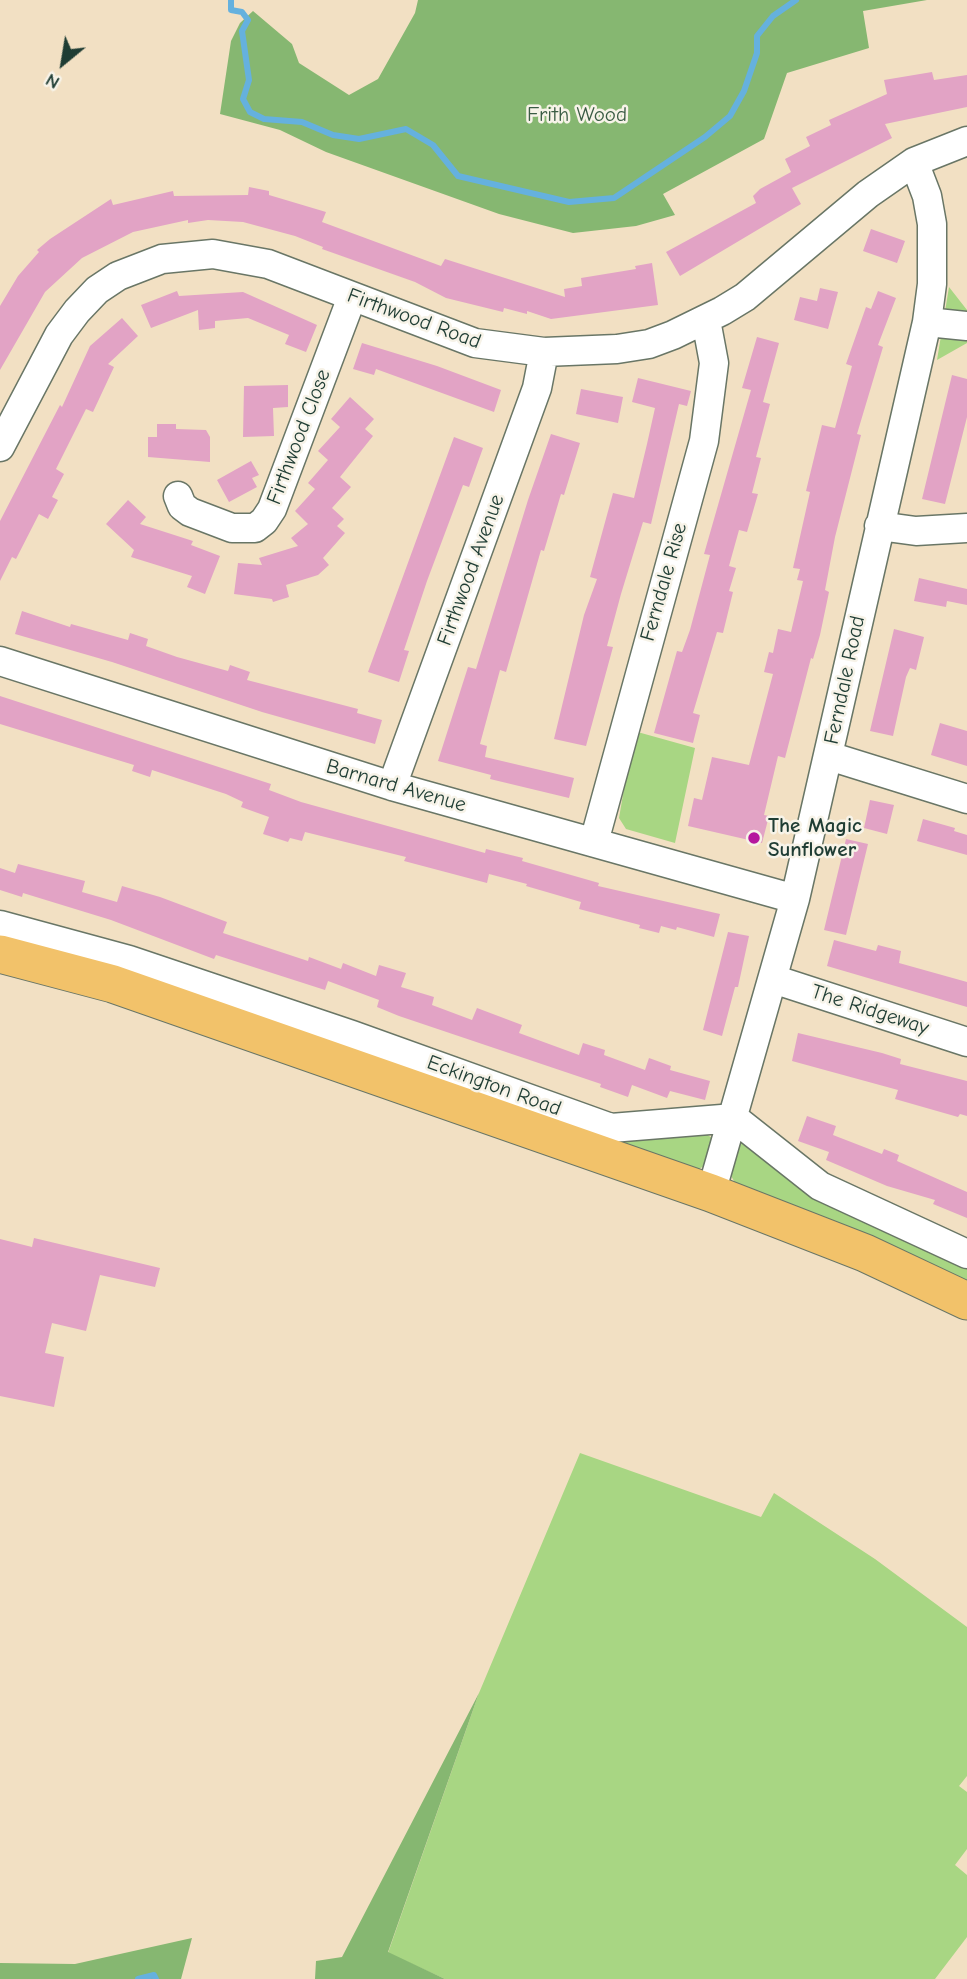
<!DOCTYPE html>
<html>
<head>
<meta charset="utf-8">
<style>
	body { margin:0 }
	#map { position:relative; width:967px; height:1979px; overflow:hidden; background:#f2e0c3; font-family:"Comic Neue",sans-serif }
	canvas { display:block }
	.north { position:absolute; left:28px; top:28px; width:70px; height:70px; -webkit-text-stroke:5px #f7f3e8; paint-order:stroke; rotate:210deg; font-size:19px; font-weight:700; line-height:28px; text-align:center; color:#1f3d34 }
	.north::after { content:''; display:block; margin:auto; width:24px; height:32px; background:#1f3d34; clip-path:polygon(50% 0,100% 100%,50% 72%,0 100%) }
</style>
</head>
<body>
<div id="map">
<canvas width="967" height="1979"></canvas>
<div class="north">N</div>
</div>
<script>
const ctx = document.querySelector('canvas').getContext('2d');
ctx.lineJoin = 'round';
function fillPath(path, color) { ctx.fillStyle = color; ctx.fill(path, 'evenodd'); }
const toPath = rows => new Path2D(rows.map(r => 'M' + r).join(''));
function strokePath(path, color, width, dash) { ctx.strokeStyle = color; ctx.lineWidth = width; ctx.lineCap = dash ? 'butt' : 'round'; ctx.setLineDash(dash || []); ctx.stroke(path); }
function write(font, color, halo, rows, align = 'center') {
  ctx.font = font + ' "Comic Neue",sans-serif'; ctx.lineWidth = 5; ctx.setLineDash([]); ctx.textBaseline = 'middle'; ctx.strokeStyle = halo; ctx.fillStyle = color; for (const [text, x, y, turn = 0] of rows) {
    ctx.save(); ctx.translate(x, y); ctx.rotate((+turn || 0) * Math.PI / 180); ctx.textAlign = isNaN(turn) ? turn : align; if (halo) ctx.strokeText(text, 0, 0); ctx.fillText(text, 0, 0); ctx.restore();
  }
}
fillPath(toPath([
	[949,287,967,310,967,343,937,360],
	[634,731,695,748,675,843,626,829,619,818],
	[32,940,606,1134,702,1131,712,1138,708,1163,692,1174],
	[748,1139,967,1263,967,1288,735,1183,728,1170,739,1142],
	[580,1453,761,1517,774,1493,875,1559,967,1627,967,1776,959,1786,967,1792,967,1849,955,1865,967,1875,967,1937,935,1979,445,1979,388,1953,479,1693]
]), '#a8d683');
fillPath(toPath([
	[418,0,927,0,863,11,869,48,787,73,764,139,663,194,675,215,636,226,573,233,499,214,326,152,280,130,220,114,231,41,240,23,253,11,292,44,299,63,349,95,378,79,415,13],
	[479,1693,388,1952,445,1979,315,1979,316,1961,342,1957],
	[192,1938,181,1979,0,1979,0,1963,75,1964]
]), '#86b771');
strokePath(toPath([
	[231,0,231,10,242,12,248,20,242,31,249,80,243,99,250,112,264,119,302,122,333,135,359,139,406,129,433,145,458,176,569,202,614,198,705,137,730,116,744,91,757,53,757,36,773,16,796,0],
	[138,1979,154,1975,156,1979]
]), '#65b1de', 6);
fillPath(toPath([
	[932,72,934,80,967,75,967,107,885,124,892,138,792,188,801,204,680,276,666,252,756,203,753,196,760,189,791,172,785,159,810,146,806,137,831,125,829,120,887,94,884,80],
	[249,187,269,191,269,195,326,212,322,222,441,266,445,259,565,297,564,289,582,286,581,278,636,269,635,266,652,263,658,305,551,319,527,311,527,314,504,308,503,312,446,298,415,282,322,249,323,247,295,236,243,222,208,220,188,223,188,220,133,232,82,258,45,292,0,370,0,306,18,276,39,252,37,250,50,239,111,199,113,205,173,191,174,196,248,195],
	[871,229,905,241,897,263,863,251],
	[820,288,838,292,828,329,794,320,800,297,817,301],
	[177,291,179,296,243,292,317,325,306,352,285,344,289,335,248,318,215,321,215,328,199,330,198,310,151,328,141,305],
	[878,291,896,298,878,345,883,347,857,434,861,435,835,537,825,590,829,592,820,635,813,659,811,658,785,758,778,756,764,815,769,816,762,843,688,826,694,798,702,800,712,757,749,765,773,674,764,672,769,652,773,653,778,629,791,632,803,581,797,580,800,569,793,568,810,492,806,491,822,425,835,428,852,366,846,364,866,307,871,309],
	[122,318,138,336,108,364,114,367,93,412,86,409,56,469,64,474,52,497,58,500,48,519,39,514,16,559,12,557,0,581,0,521,60,405,62,407,90,346],
	[757,337,779,343,763,402,770,404,756,457,761,458,752,493,758,494,747,532,739,530,729,566,736,568,729,591,733,592,723,633,717,632,693,713,700,715,693,743,654,733,677,651,682,652,690,630,710,555,704,554,751,390,742,388],
	[362,343,437,366,501,390,494,412,376,369,374,375,353,369],
	[952,375,967,379,967,417,945,504,922,499],
	[638,378,691,391,687,406,679,404,651,524,643,522,621,594,607,646,613,647,586,746,554,739,584,615,597,579,590,577,613,493,634,498,647,444,655,408,632,402],
	[288,385,288,407,273,408,274,436,243,437,244,386],
	[581,389,623,397,618,423,576,414],
	[350,397,374,419,365,429,373,436,340,477,351,487,332,508,344,519,337,526,345,533,323,558,329,565,318,575,286,585,289,597,273,602,272,599,234,594,238,563,262,565,259,558,298,546,291,538,308,524,295,511,315,489,308,483,328,460,318,451,340,427,331,419],
	[157,424,176,424,176,429,206,430,210,437,210,462,148,457,148,437,157,437],
	[551,434,580,443,564,495,561,494,544,551,541,550,506,672,500,670,480,744,487,746,485,757,574,778,569,798,490,779,491,775,438,761,468,667,476,669,528,500],
	[454,437,483,448,469,487,463,485,427,581,404,650,409,651,399,682,368,672],
	[251,461,259,475,252,478,257,487,229,502,217,480],
	[128,500,146,517,140,524,193,541,191,545,220,556,205,594,187,587,192,576,131,557,134,550,106,524],
	[919,578,967,589,967,605,947,601,946,607,914,601],
	[22,611,70,627,71,624,128,640,130,633,148,639,146,646,177,657,228,671,230,665,250,672,247,680,358,709,357,713,382,720,375,744,262,712,112,662,15,634],
	[894,629,924,637,916,670,910,668,906,677,893,736,870,731],
	[0,696,271,784,269,790,301,802,485,853,486,849,523,858,522,861,599,883,598,886,720,914,714,937,677,927,676,930,661,926,659,933,639,928,640,925,579,909,581,902,526,886,527,884,489,874,487,883,404,861,406,857,305,832,302,841,290,838,288,842,263,834,269,817,241,807,243,802,226,794,152,770,150,777,132,771,134,765,0,724],
	[940,723,967,731,967,766,931,755],
	[870,800,894,805,887,834,864,828],
	[923,819,955,828,954,831,967,835,967,855,917,841],
	[846,839,868,844,846,935,824,930],
	[18,864,85,881,82,892,117,902,122,886,160,897,227,922,223,933,308,961,309,957,341,969,343,963,376,976,379,965,406,973,401,987,434,997,432,1005,472,1020,477,1008,522,1025,519,1033,579,1055,583,1043,605,1050,604,1055,645,1070,649,1058,671,1066,670,1070,710,1081,705,1100,670,1091,667,1098,632,1085,628,1097,600,1087,601,1084,399,1016,377,1007,379,1000,328,981,325,990,216,955,214,959,111,920,23,893,22,897,0,890,0,868,15,873],
	[728,932,749,936,738,987,735,987,722,1036,703,1030],
	[834,940,876,951,878,945,901,951,899,963,967,982,967,1007,827,966],
	[798,1033,882,1053,901,1059,900,1064,967,1081,967,1116,960,1114,958,1117,895,1099,898,1090,792,1061],
	[807,1116,836,1126,833,1135,882,1154,884,1149,899,1155,897,1161,967,1192,967,1218,933,1204,935,1200,887,1186,826,1160,829,1152,798,1141],
	[34,1238,160,1268,155,1287,100,1275,86,1331,52,1323,45,1353,64,1357,54,1407,0,1396,0,1239,32,1247]
]), '#e2a3c5');
const minor = toPath([
	[927,322,967,326],
	[0,447,59,335,77,311,97,290,118,276,162,259,213,254,268,264,475,343,544,352,617,349,649,344,673,335,722,311,745,297,868,194,914,162,967,141],
	[178,496,182,506,190,512,232,528,255,528,264,521,272,509,352,297],
	[879,526,916,531,967,528],
	[0,661,392,786,795,899],
	[829,756,967,799],
	[392,786,537,388,544,352],
	[594,842,704,441,714,363,706,320],
	[0,925,129,960,352,1035,611,1128,734,1118,820,1186,967,1254],
	[773,979,967,1042],
	[711,1193,795,899,927,322,932,284,932,224,927,196,914,162]
]);
const major = toPath([
	[0,954,113,984,711,1193,865,1253,967,1301]
]);
strokePath(minor, '#697666', 31);
strokePath(major, '#697666', 39);
strokePath(minor, '#fff', 28);
strokePath(major, '#f2c26a', 37);
for (const [x, y, r, color] of [
	[754,838,7,"#b5179e"]
]) { const dot = new Path2D(); dot.arc(x, y, r, 0, 2 * Math.PI); ctx.fillStyle = color; ctx.fill(dot); strokePath(dot, '#f7f3e8', 2.5); }
write('21px', '#3a5c44', '#f7f3e8', [
	["Frith Wood",577,115]
]);
write('21px', '#1f3d34', '#f7f3e8', [
	["Firthwood Road",414,319,20],
	["Firthwood Close",299,437,-69],
	["Firthwood Avenue",471,570,-70],
	["Ferndale Rise",664,582,-74],
	["Ferndale Road",845,680,-78],
	["Barnard Avenue",396,786,16],
	["The Ridgeway",870,1010,18],
	["Eckington Road",494,1086,20]
]);
write('bold 21px', '#1f3d34', '#f7f3e8', [
	["The Magic",768,826],
	["Sunflower",768,850]
], 'left');
</script>
</body>
</html>
